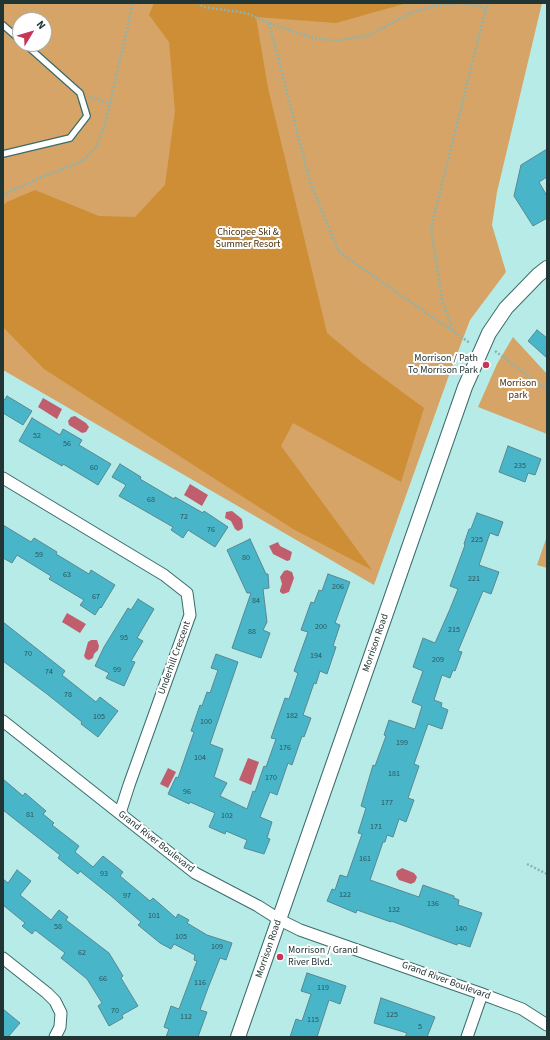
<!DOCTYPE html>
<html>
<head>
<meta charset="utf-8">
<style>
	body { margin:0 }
	#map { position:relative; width:550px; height:1040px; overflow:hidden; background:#b7ebe8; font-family:"Source Sans 3",sans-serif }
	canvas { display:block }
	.frame { position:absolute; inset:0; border:4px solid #213534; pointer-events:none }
	.north { position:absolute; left:12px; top:12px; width:40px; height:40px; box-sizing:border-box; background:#fff; border:1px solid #a6aeae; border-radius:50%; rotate:52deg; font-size:11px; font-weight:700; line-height:16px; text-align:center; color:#213534 }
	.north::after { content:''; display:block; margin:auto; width:14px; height:18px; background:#c53657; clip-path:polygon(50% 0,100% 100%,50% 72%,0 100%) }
</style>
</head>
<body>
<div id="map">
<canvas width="550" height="1040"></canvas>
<div class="frame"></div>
<div class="north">N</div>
</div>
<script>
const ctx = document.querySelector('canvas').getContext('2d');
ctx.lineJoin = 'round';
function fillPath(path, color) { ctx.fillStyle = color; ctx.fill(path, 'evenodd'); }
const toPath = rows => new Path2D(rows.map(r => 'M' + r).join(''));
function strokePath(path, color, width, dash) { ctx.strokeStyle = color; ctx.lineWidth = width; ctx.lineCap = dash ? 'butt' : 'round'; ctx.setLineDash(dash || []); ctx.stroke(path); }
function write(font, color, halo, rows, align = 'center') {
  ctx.font = font + ' "Source Sans 3",sans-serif'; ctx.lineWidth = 4; ctx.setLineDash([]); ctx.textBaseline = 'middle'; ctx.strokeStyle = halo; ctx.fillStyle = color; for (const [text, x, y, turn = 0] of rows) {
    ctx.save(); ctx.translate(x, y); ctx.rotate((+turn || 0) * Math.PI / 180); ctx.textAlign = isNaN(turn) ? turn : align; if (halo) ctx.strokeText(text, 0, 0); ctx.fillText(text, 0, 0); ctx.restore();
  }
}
fillPath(toPath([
	[3,3,542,3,497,192,492,225,506,272,470,320,448,378,374,585,3,370],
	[20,20,44,20,44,44,20,44],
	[513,337,547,374,547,434,478,407,497,364],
	[547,536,547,568,537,565]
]), '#d5a466');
fillPath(toPath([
	[154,3,407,3,336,23,256,17,268,88,327,333,363,363,424,408,401,482,293,423,281,446,372,570,293,529,44,369,3,327,3,205,7,202,35,190,99,216,135,217,165,185,175,111,169,42,149,15]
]), '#ce8e35');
fillPath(toPath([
	[43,398,62,409,57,419,38,407],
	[75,416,86,423,89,427,86,432,82,433,69,425,68,421,71,417],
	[190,484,208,495,202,506,184,495],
	[232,511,242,519,243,527,242,529,238,531,235,529,231,521,225,518,226,512],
	[278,542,280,546,292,552,290,560,287,561,273,554,269,546],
	[287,570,292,572,294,578,289,592,283,594,280,592,280,590,282,584,280,577,284,571],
	[67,613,86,624,80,633,62,622],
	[91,640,97,640,99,646,98,650,94,654,93,658,89,660,86,659,84,656,88,642],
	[248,758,259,762,251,785,239,780],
	[168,768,176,772,168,788,160,784],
	[402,868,414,873,417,877,415,882,411,884,399,880,396,875,397,871]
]), '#c15e6e');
const building = toPath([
	[547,149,547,177,539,182,547,196,547,218,533,226,514,196,521,165,547,149],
	[537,330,547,338,547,358,528,341,537,330],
	[7,396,32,411,23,425,3,413,3,402,7,396],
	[32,418,60,435,63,429,82,440,79,445,111,464,98,485,63,464,62,466,19,441,32,418],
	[508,446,541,459,535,475,528,473,525,482,499,472,508,446],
	[120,464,141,477,140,479,174,499,175,497,203,513,204,511,228,527,215,547,188,530,183,538,171,530,173,527,119,496,126,485,112,477,120,464],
	[477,513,503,522,498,536,490,533,479,565,499,572,491,594,483,591,458,651,462,652,455,671,453,670,450,678,442,675,434,700,442,703,441,707,448,710,442,729,428,724,414,764,419,766,408,798,414,800,406,822,399,819,393,837,387,835,385,842,383,842,370,880,419,897,423,885,454,896,454,898,459,900,458,905,482,913,470,947,458,943,457,945,391,921,391,922,357,910,356,913,327,901,332,889,335,890,340,875,347,877,362,834,358,833,366,808,361,806,373,765,375,766,386,736,384,735,389,720,415,729,422,706,412,702,423,671,413,667,423,638,435,643,450,609,458,589,450,586,465,545,464,544,469,529,471,529,477,513],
	[3,525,31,542,34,538,57,552,56,554,89,574,91,570,115,585,101,608,100,607,95,615,80,605,84,600,49,579,51,576,17,555,12,563,3,558,3,525],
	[250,539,266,574,268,574,269,588,263,589,267,622,263,630,270,633,261,658,232,648,251,593,247,593,227,550,250,539],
	[328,574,350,582,335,623,340,625,333,646,336,647,327,674,320,671,316,684,314,683,303,715,311,718,304,737,302,736,292,765,288,763,277,795,270,792,260,817,272,822,267,838,270,839,264,854,244,848,247,840,226,831,225,834,209,827,215,813,190,802,189,804,168,794,176,777,178,778,194,732,191,731,200,705,202,706,207,692,210,693,218,670,211,668,216,654,238,662,210,744,223,749,214,777,227,783,220,796,247,809,253,791,255,792,264,766,266,767,276,739,271,738,285,698,289,699,298,673,294,671,308,632,301,630,311,602,314,603,319,590,322,591,328,574],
	[138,599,154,609,137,638,143,641,131,661,135,662,124,686,106,678,109,673,95,666,104,647,128,608,131,610,138,599],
	[3,622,65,671,62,675,96,702,100,697,118,711,98,737,81,724,82,722,47,694,3,661,3,622],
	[3,779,23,796,25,793,46,811,43,814,54,823,52,825,79,846,75,852,93,867,103,856,123,872,120,876,150,901,153,898,176,918,178,914,189,920,187,923,207,935,232,943,226,960,220,958,208,988,200,1010,207,1012,198,1037,166,1037,169,1029,164,1027,171,1006,179,1009,197,961,194,960,195,955,174,944,171,949,160,943,138,925,141,922,110,895,80,871,78,874,58,858,60,855,3,810,3,779],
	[17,870,31,881,20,895,51,920,59,910,68,917,66,920,109,953,123,976,121,978,138,1006,122,1015,123,1018,109,1026,98,1006,102,1003,87,979,61,958,65,953,35,930,32,934,22,926,25,923,3,905,3,879,8,883,17,870],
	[307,973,346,986,340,1004,329,1000,317,1037,290,1037,296,1019,302,1021,311,994,301,991,307,973],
	[381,998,435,1017,427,1037,405,1037,407,1033,374,1023,381,998],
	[3,1009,20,1023,8,1037,3,1037,3,1009]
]);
fillPath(building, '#48b5c9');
strokePath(building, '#588891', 1);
const service = toPath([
	[3,25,20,40],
	[3,154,70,138,87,116,80,93,25,44]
]);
const minor = toPath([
	[3,478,164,575,187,593,190,615,129,785,120,813],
	[3,721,195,873,258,906,280,920,300,930,482,994,522,1009,547,1025],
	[3,958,47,993,55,1001,61,1013,60,1027,55,1037],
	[467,1037,482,994]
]);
const tertiary = toPath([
	[238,1037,465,387,489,333,506,308,538,275,547,268]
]);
strokePath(service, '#3b6c6a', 8);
strokePath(minor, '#3b6c6a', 13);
strokePath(tertiary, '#3b6c6a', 16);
strokePath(toPath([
	[197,3,204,7,246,13,269,23,309,37,333,41,367,36,413,12,434,6,458,3],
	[461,3,486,8],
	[269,23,310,182,339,252,470,343],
	[90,97,110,104],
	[3,195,41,177,63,169,84,160,96,147,105,124,110,104,133,3],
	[453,330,442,300,431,228,486,8,489,3],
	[495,351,547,390],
	[527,864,547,874]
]), '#8ab4b2', 2.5, [2, 2]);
strokePath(service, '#fff', 5.5);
strokePath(minor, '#fff', 11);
strokePath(tertiary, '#fff', 14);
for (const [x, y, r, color] of [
	[486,365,4,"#c53657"],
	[280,957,4,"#c53657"]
]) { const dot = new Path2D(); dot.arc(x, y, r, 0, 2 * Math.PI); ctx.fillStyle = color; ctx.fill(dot); strokePath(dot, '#fff', 1.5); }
write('8px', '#2b5559', null, [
	["52",37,436],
	["56",67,444],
	["235",520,466],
	["60",94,468],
	["68",151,500],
	["72",184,517],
	["76",211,530],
	["225",477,540],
	["59",39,555],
	["80",246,558],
	["63",67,575],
	["221",474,579],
	["206",338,587],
	["67",96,597],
	["84",256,601],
	["200",321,627],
	["215",454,630],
	["88",252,632],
	["95",124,638],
	["70",28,654],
	["194",316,656],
	["209",438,660],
	["99",117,670],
	["74",49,672],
	["78",68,695],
	["182",292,716],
	["105",99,717],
	["100",206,722],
	["199",402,743],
	["176",285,748],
	["104",200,758],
	["181",394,774],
	["170",271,778],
	["96",187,792],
	["177",387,803],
	["81",30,815],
	["102",227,816],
	["171",376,827],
	["161",365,859],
	["93",104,874],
	["122",345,895],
	["97",127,896],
	["136",433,904],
	["132",394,910],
	["101",154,916],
	["58",58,927],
	["140",461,929],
	["105",181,937],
	["109",217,947],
	["62",82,953],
	["66",103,979],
	["116",200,983],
	["119",323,988],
	["70",115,1011],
	["125",392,1015],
	["112",186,1017],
	["115",313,1020],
	["5",420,1027]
]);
write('10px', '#482e08', '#fff', [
	["Chicopee Ski &",248,233],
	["Summer Resort",248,245],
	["Morrison",518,384],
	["park",518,396]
]);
write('10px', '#213534', '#fff', [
	["Morrison / Path",478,359],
	["To Morrison Park",478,371],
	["Morrison / Grand",288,951,"left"],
	["River Blvd.",288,963,"left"]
], 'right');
write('10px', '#213534', '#fff', [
	["Morrison Road",376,643,-71],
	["Underhill Crescent",175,658,-70],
	["Grand River Boulevard",156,842,38],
	["Morrison Road",269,949,-71],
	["Grand River Boulevard",446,981,20]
]);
</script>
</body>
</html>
